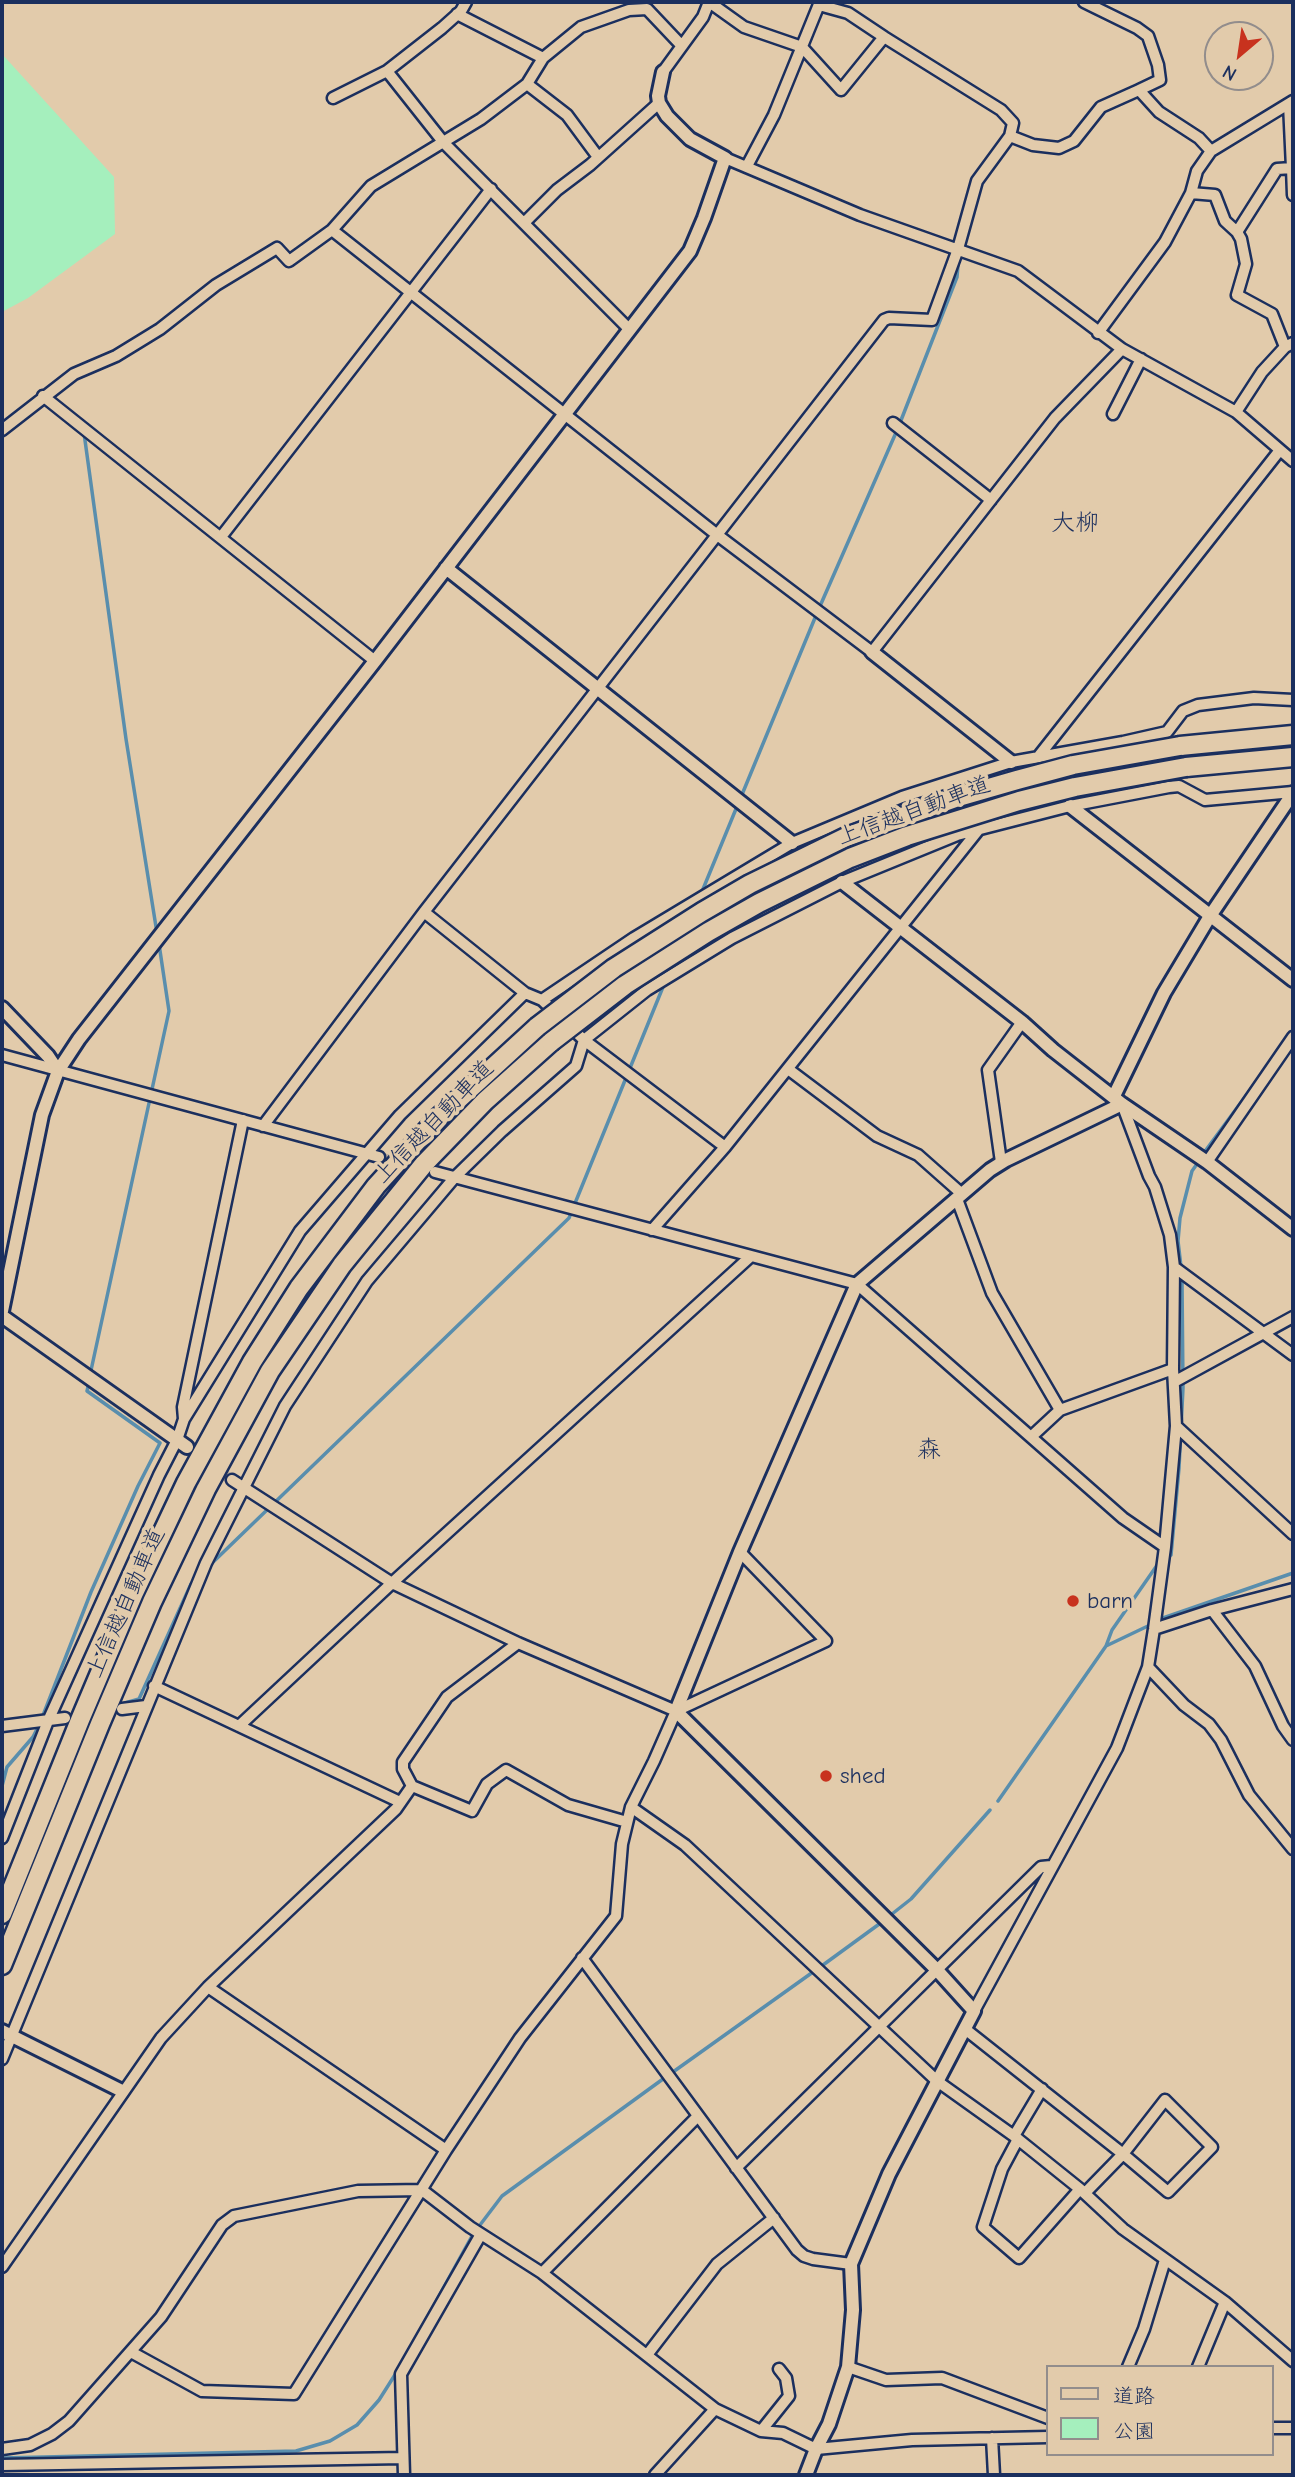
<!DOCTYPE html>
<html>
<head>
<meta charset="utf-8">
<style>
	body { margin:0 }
	#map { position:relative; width:1295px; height:2477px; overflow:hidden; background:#e2cbab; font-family:"Comic Neue","Klee One",sans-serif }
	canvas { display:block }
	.frame { position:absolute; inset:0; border:4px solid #1b2f5e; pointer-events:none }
	.legend { position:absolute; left:1046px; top:2365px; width:228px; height:91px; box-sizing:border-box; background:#e2cbab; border:2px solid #928d8c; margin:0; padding:9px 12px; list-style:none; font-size:21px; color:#1b2f5e }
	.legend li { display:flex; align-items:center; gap:14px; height:35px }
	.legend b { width:35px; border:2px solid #928d8c }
	.north { position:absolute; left:1204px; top:21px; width:70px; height:70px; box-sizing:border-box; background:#e2cbab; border:2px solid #928d8c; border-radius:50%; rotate:209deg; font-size:19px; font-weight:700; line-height:28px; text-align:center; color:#1b2f5e }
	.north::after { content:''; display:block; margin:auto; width:24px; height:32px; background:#c8321e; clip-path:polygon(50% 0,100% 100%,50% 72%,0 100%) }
</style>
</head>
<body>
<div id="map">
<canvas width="1295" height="2477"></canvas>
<div class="frame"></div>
<ul class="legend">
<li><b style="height:9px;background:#e2cbab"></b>道路</li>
<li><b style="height:19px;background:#a5efbd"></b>公園</li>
</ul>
<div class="north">N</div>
</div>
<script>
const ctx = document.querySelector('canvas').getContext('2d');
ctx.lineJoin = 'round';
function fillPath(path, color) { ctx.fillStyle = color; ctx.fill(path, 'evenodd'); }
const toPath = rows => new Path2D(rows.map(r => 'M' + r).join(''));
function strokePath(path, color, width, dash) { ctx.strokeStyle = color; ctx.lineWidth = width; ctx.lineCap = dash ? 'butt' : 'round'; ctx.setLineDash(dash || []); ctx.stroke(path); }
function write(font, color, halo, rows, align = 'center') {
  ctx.font = font + ' "Comic Neue","Klee One",sans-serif'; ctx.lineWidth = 7; ctx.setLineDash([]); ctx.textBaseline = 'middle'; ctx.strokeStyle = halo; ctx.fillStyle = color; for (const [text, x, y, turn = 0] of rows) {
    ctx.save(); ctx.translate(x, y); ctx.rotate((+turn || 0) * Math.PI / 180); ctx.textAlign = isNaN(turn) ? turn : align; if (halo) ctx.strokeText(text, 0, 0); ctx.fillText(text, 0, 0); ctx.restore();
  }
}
fillPath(toPath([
	[2,54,114,177,115,234,28,298,2,312]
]), '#a5efbd');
strokePath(toPath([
	[84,433,126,739,157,933],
	[741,797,817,613,898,428,957,277,958,265],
	[701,894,738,804],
	[1203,1154,1259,1078],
	[1181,1267,1178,1241,1180,1218,1192,1171,1197,1164],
	[90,1375,169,1011,159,944],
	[1166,1558,1171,1555,1179,1468,1183,1388,1182,1280],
	[209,1566,569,1218,665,982],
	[1163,1618,1293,1573],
	[1106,1646,1112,1630,1160,1561],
	[125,1703,139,1699,191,1584,196,1579],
	[42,1718,91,1592,138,1486,160,1443,87,1391,89,1383],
	[2,1786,7,1767,33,1737,39,1725],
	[998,1801,1106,1646,1150,1625],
	[892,1914,911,1899,990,1810],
	[823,1965,882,1922],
	[673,2072,813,1972],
	[480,2225,502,2196,663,2079],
	[412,2345,472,2236],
	[2,2458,296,2451,330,2441,357,2425,379,2400,398,2370]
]), '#598ead', 3.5);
strokePath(toPath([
	[379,1157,421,1168],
	[187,1447,232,1480]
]), '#baac9c', 10, [10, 5]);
strokePath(toPath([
	[792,843,842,882]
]), '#baac9c', 12, [12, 6]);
const minor = toPath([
	[1084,2,1137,28,1148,36,1158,65,1160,80,1139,90,1159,112,1199,138,1211,151],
	[819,5,848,13,884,37],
	[457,14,543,58],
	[387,71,444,143,629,329],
	[663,72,703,17,709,2],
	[527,84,567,115,598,157],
	[333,98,387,71,442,28,461,11,466,2],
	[1289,104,1292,168],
	[1010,136,1033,145,1059,148,1074,141,1101,107,1139,90],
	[725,158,860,215,1018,271,1122,349,1236,412,1293,461],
	[747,166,774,115,820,2],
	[1191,193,1215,195,1225,221,1237,232,1277,169,1292,168,1293,195],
	[524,223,557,190,590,165,659,103],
	[332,230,716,534,872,652,1055,418,1122,349],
	[1237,232,1241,239,1246,264,1237,295,1272,314,1285,347],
	[1098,333,1165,242,1191,193,1197,171,1211,151,1293,101],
	[43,396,375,661],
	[1236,412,1262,372,1285,347,1293,343],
	[1113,414,1141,359],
	[893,423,991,500],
	[2,430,74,374,116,356,160,329,216,285,277,248,289,261,332,230,371,186,481,119,527,84,543,58,581,27,629,10,647,9,682,46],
	[221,537,491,189],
	[1038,757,1280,450],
	[424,912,525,993,542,1000,584,1040,725,1147],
	[542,1000,634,938,792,843,902,797,1011,762,1123,742,1167,732,1183,711,1198,705,1254,698,1293,700],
	[2,1055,379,1157],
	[788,1069,877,1136,918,1155,962,1194],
	[263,1126,424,912,884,320,889,318,932,320,958,249,977,181,1010,136,1013,123,1001,110,884,37,841,90,802,47,744,27,709,2],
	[1001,1162,988,1070,1022,1022],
	[1207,1162,1293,1037],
	[435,1172,857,1284,1123,1518,1165,1547],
	[957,1199,992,1293,1060,1410],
	[652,1230,725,1147,980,828],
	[1174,1267,1293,1355],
	[1174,1382,1293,1317],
	[184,1419,300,1231,400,1115,525,993],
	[1176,1426,1293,1534],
	[1032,1436,1060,1410,1173,1369],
	[232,1480,392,1583,518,1643,676,1711],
	[1212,1610,1293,1589],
	[1154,1629,1212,1610,1255,1666,1283,1726,1293,1740],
	[1148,1667,1184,1705,1209,1724,1221,1740,1249,1795,1293,1849],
	[154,1686,400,1802],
	[122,1709,146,1706],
	[2,1726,65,1718],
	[239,1726,392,1583,751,1256],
	[412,1786,472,1811,487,1784,506,1770,568,1805,627,1822],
	[631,1807,685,1845,937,2081,1014,2136,1080,2189,1123,2229,1225,2302,1293,2361],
	[2,1838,48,1721,159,1475,177,1440,184,1419,183,1407,243,1120],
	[582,1958,797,2250,804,2256,813,2259,851,2264],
	[208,1987,446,2150],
	[974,2011,1117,1748,1148,1667,1154,1629,1165,1547,1176,1426,1173,1369,1174,1267,1170,1235,1155,1187,1149,1176,1122,1104],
	[965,2029,1123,2154,1085,2193],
	[2,2059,206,1563,285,1406,367,1281,455,1177,502,1131,576,1066,584,1040,647,990,732,938,842,882,957,835,1070,806,1169,787,1179,786,1205,800,1293,792],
	[1165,2100,1212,2147,1168,2192,1123,2154,1165,2100],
	[1014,2136,1042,2089],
	[1018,2139,1002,2169,983,2227,1019,2258,1080,2189],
	[736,2168,1041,1867,1051,1866],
	[2,2267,161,2038,208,1987,396,1809,412,1786,403,1769,403,1762,447,1697,518,1643],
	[542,2273,698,2116],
	[131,2352,202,2391,294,2394,446,2150,520,2038,616,1916,622,1844,631,1807,654,1761,676,1711,826,1641,740,1552],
	[647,2355,717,2264,774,2218],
	[848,2367,886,2380,942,2378,1048,2418],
	[1128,2367,1144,2329,1165,2260],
	[1198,2367,1225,2302],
	[1272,2428,1293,2428],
	[761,2431,789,2396,786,2378,779,2369],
	[992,2438,994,2475],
	[2,2449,30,2445,52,2434,69,2421,161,2317,222,2225,234,2216,358,2191,422,2190,470,2227,542,2273,715,2409,761,2431,783,2433,816,2449,912,2440,1048,2437],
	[2,2465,403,2458],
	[404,2475,401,2374,481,2234],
	[655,2475,715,2409]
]);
const tertiary = toPath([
	[446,568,792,843],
	[872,652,1011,762],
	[1070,806,1293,980],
	[842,882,1022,1022,1053,1050,1122,1104,1207,1162,1293,1229],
	[2,1008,48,1056,58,1071],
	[1114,1096,1164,993,1210,916,1293,793],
	[2,1311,42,1115,58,1071,79,1039,375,661,690,251,704,218,725,158,690,139,667,116,659,103,658,96,663,72],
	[2,1316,187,1447],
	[2,2031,122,2091],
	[806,2475,816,2449,829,2424,848,2367,853,2310,851,2264,889,2174,974,2011,937,1970,676,1711,740,1552,857,1284,990,1170,1006,1160,1122,1104]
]);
const motorway = toPath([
	[1180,746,1293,735],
	[1186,767,1293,757],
	[2,1914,80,1720,133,1595,186,1483,252,1362,299,1288,376,1186,439,1117,537,1027],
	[2,1965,100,1724,152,1602,206,1489,270,1371,342,1265,424,1164,485,1101,551,1042]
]);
strokePath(minor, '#1b2f5e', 15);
strokePath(tertiary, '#1b2f5e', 18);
strokePath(motorway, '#1b2f5e', 23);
strokePath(minor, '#e2cbab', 10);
strokePath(tertiary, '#e2cbab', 12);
strokePath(motorway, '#e2cbab', 18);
const motorwayBridge = toPath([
	[537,1027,614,968,702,912,750,884,846,837,958,797,1017,780,1073,765,1180,746],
	[551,1042,625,985,708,932,759,903,850,858,907,836,1019,801,1075,787,1186,767]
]);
strokePath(motorwayBridge, '#1b2f5e', 23, []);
strokePath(motorwayBridge, '#e2cbab', 18);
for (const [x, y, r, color] of [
	[1073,1601,7,"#c8321e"],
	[826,1776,7,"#c8321e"]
]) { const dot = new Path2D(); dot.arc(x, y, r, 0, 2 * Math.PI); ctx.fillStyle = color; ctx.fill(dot); strokePath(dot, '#e2cbab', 2.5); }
write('23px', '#1b2f5e', '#e2cbab', [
	["上信越自動車道",914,811,-20],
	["上信越自動車道",434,1122,-46],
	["上信越自動車道",126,1603,-66]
]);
write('23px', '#1b2f5e', '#e2cbab', [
	["barn",1087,1601],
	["shed",840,1776]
], 'left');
write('24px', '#1b2f5e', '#e2cbab', [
	["大柳",1075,523],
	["森",929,1450]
]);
</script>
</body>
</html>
